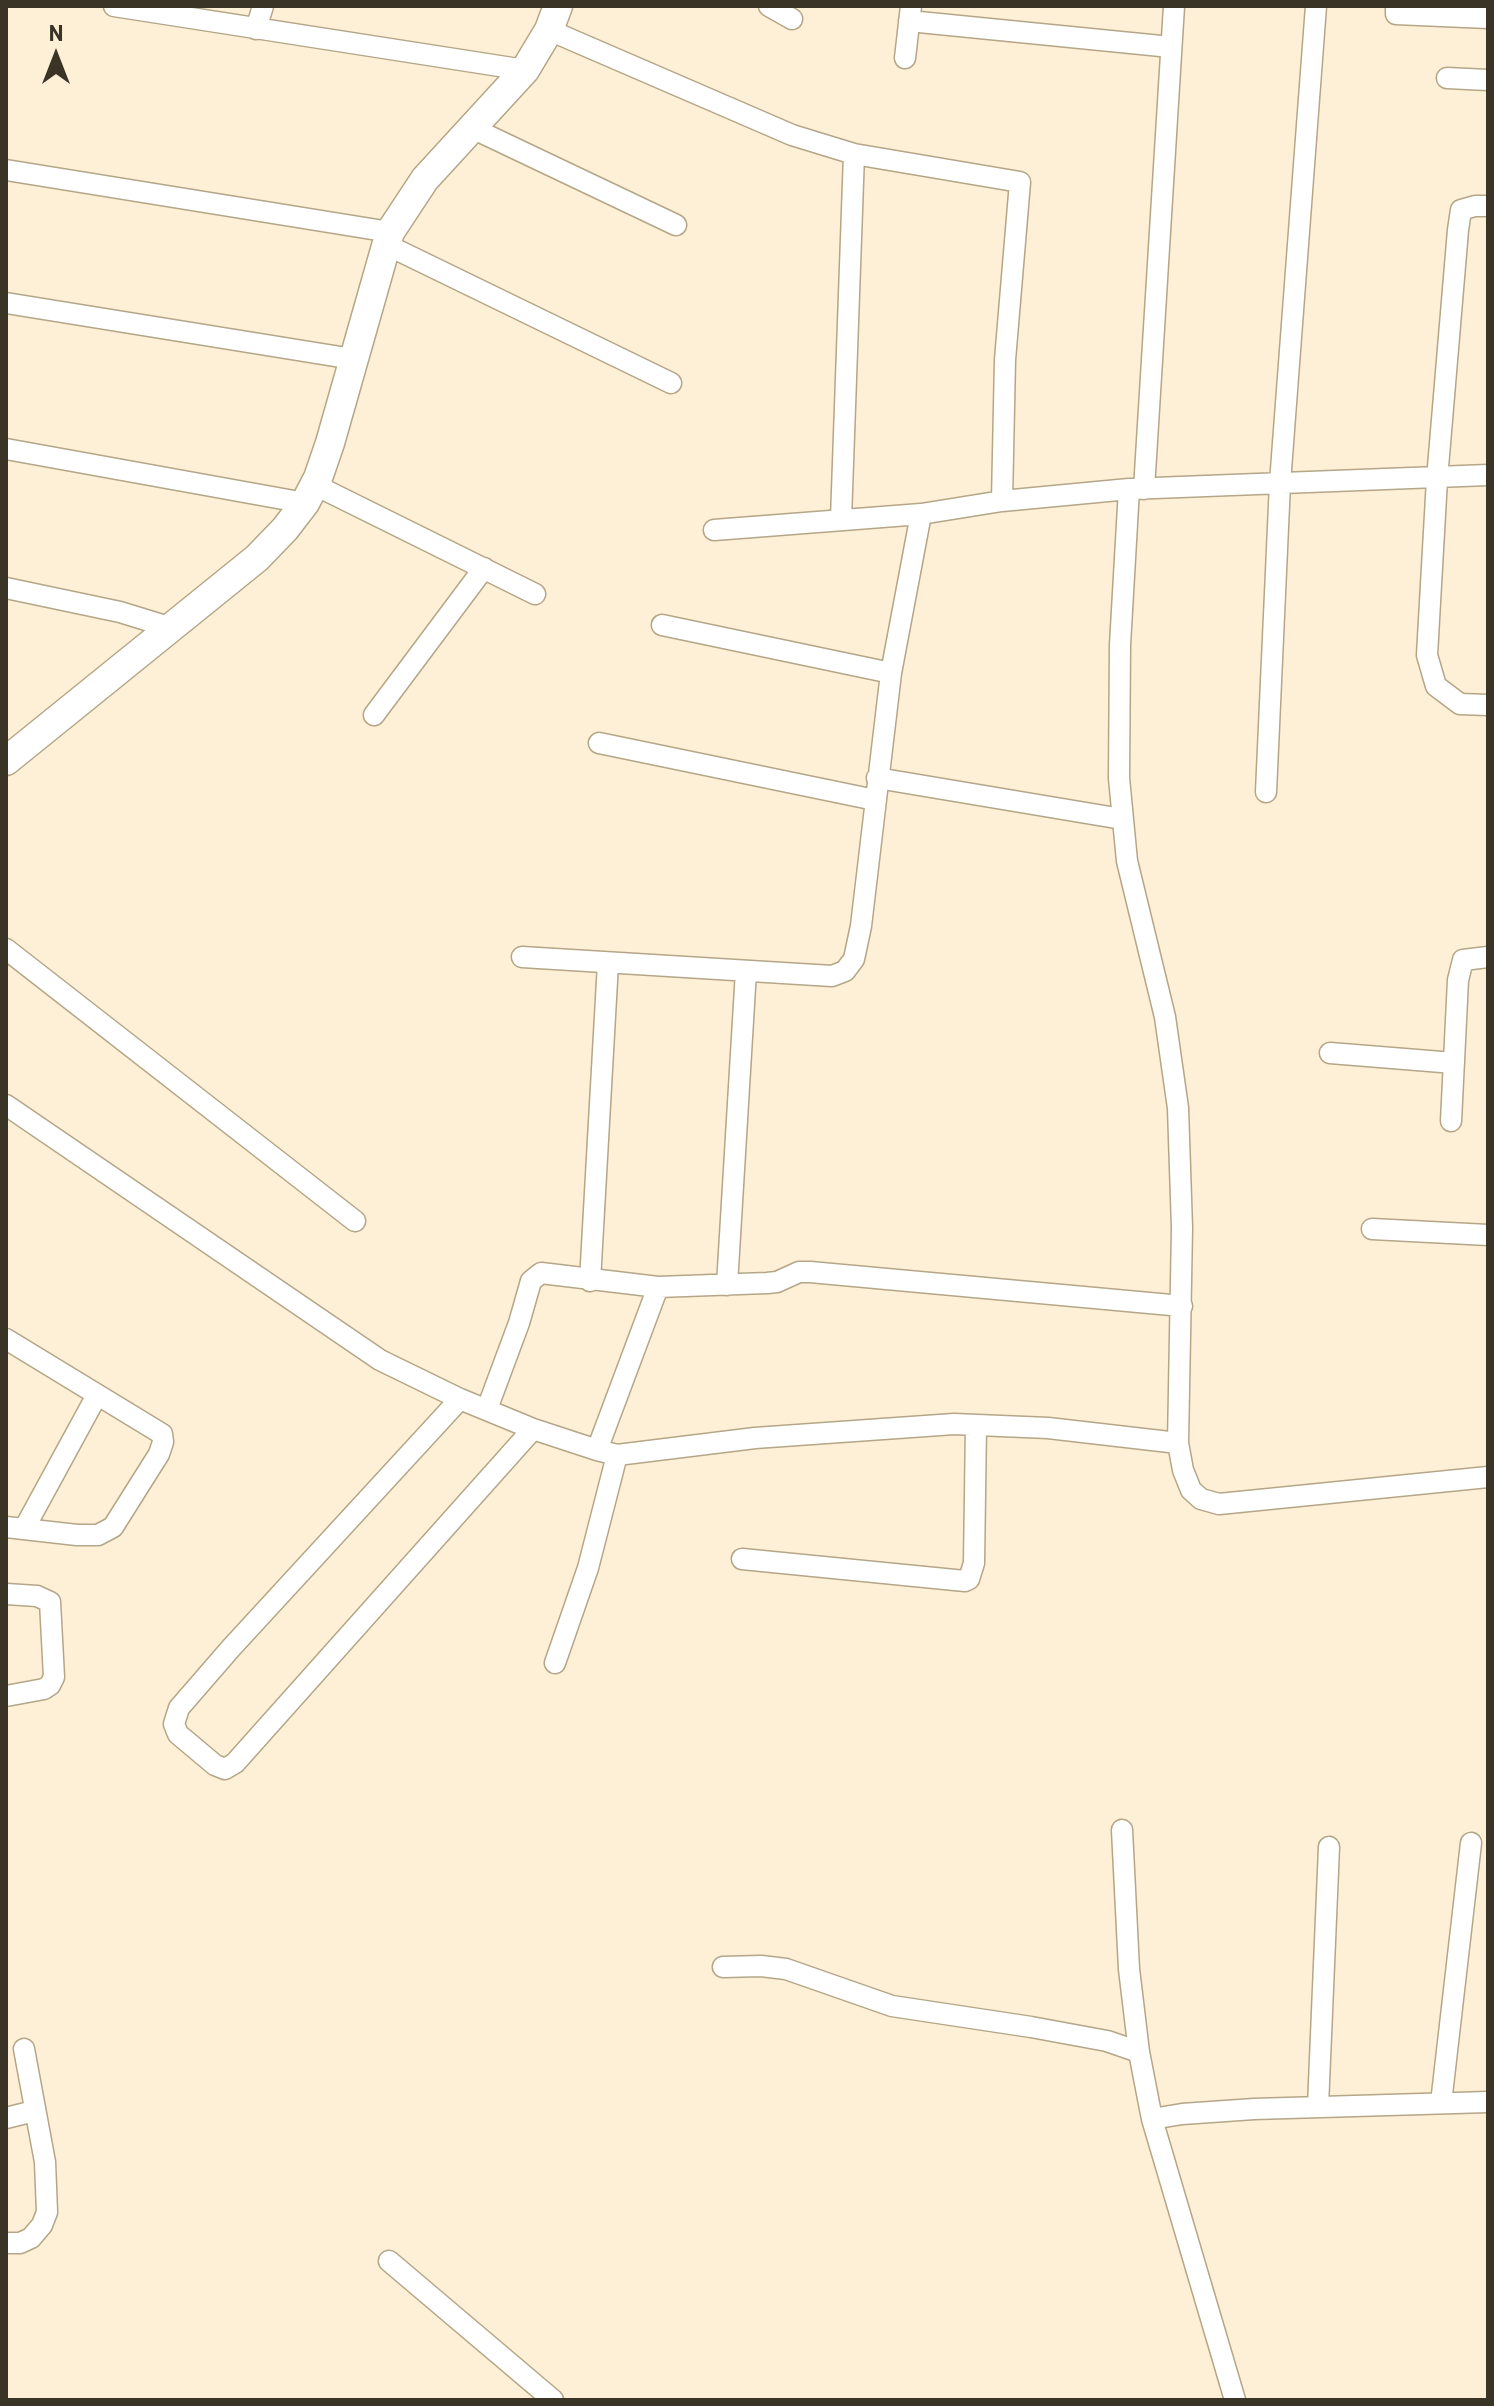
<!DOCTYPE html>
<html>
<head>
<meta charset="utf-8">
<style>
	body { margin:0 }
	#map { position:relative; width:1494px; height:2406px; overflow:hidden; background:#fdf0d6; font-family:Barlow,sans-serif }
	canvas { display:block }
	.frame { position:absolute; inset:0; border:8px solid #3a3427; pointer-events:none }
	.north { position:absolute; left:16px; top:16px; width:80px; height:80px; -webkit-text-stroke:6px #fdf0d6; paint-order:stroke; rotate:0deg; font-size:22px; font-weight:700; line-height:32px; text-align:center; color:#3a3427 }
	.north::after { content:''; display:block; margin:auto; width:28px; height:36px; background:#3a3427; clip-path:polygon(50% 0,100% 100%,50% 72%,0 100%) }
</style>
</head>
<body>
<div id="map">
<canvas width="1494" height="2406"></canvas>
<div class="frame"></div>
<div class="north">N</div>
</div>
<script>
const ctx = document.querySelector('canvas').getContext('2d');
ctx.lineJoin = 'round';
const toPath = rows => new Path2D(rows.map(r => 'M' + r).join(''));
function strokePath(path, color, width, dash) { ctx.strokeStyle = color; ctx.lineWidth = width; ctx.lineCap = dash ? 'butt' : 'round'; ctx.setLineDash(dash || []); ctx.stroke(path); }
const street = toPath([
	[114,6,525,70],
	[769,6,792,19],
	[1396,6,1396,14,1488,18],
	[909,21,1171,47],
	[256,29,263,6],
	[549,30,792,135,854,154,1020,182,1005,360,1002,501],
	[905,58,911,6],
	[1447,78,1488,80],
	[472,128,676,225],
	[6,170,390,232],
	[1488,206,1475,206,1461,210,1458,230,1437,479,1427,655,1436,686,1460,704,1488,705],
	[387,245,671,383],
	[6,303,353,359],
	[6,449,305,503],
	[315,485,535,594],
	[1129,489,1120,645,1119,778,1127,861,1165,1017,1178,1108,1182,1228,1178,1443,1183,1470,1191,1490,1201,1499,1219,1504,1488,1477],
	[1144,489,1174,6],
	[841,519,854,154],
	[714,530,921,514,1002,501,1129,489,1488,475],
	[6,588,120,612,172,628],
	[662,625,891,673],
	[374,715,484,568],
	[599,743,875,800],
	[877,778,1122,819],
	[1266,792,1280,483,1316,6],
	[6,949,355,1221],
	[522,957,832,976,845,971,854,959,861,926,891,673,921,514],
	[1330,1053,1454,1063],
	[6,1105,380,1360,460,1399,533,1429,597,1450,617,1455,755,1438,954,1424,1048,1428,1178,1443],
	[1451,1121,1458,980,1463,960,1488,957],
	[1372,1229,1488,1235],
	[590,1281,608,963],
	[727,1285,746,971],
	[6,1339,162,1434,163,1442,159,1454,113,1527,98,1535,77,1535,6,1527],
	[460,1399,231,1648,179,1708,174,1724,178,1734,215,1765,225,1769,235,1763,533,1429],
	[487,1409,519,1323,531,1281,541,1273,658,1287,767,1283,777,1282,799,1272,810,1272,1182,1306],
	[597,1450,658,1287],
	[24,1529,97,1395],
	[742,1559,965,1581,969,1579,974,1563,976,1425],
	[6,1594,37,1596,50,1602,54,1677,50,1685,44,1689,6,1696],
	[555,1663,588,1568,617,1455],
	[1122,1830,1129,1969,1139,2052,1152,2119,1182,2114,1254,2109,1488,2102],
	[723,1967,761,1966,786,1969,892,2006,1031,2027,1107,2041,1139,2052],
	[1441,2103,1471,1843],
	[1318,2106,1329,1847],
	[6,2118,34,2111],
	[1152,2119,1235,2400],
	[6,2243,20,2243,31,2238,42,2225,47,2212,45,2162,24,2049],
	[389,2261,553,2400]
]);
const secondary = toPath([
	[6,761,257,558,285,529,305,503,318,478,330,443,390,232,425,179,525,70,549,30,558,6]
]);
strokePath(street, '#b4a687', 23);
strokePath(secondary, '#b4a687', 31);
strokePath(street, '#fff', 20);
strokePath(secondary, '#fff', 28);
</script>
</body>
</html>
